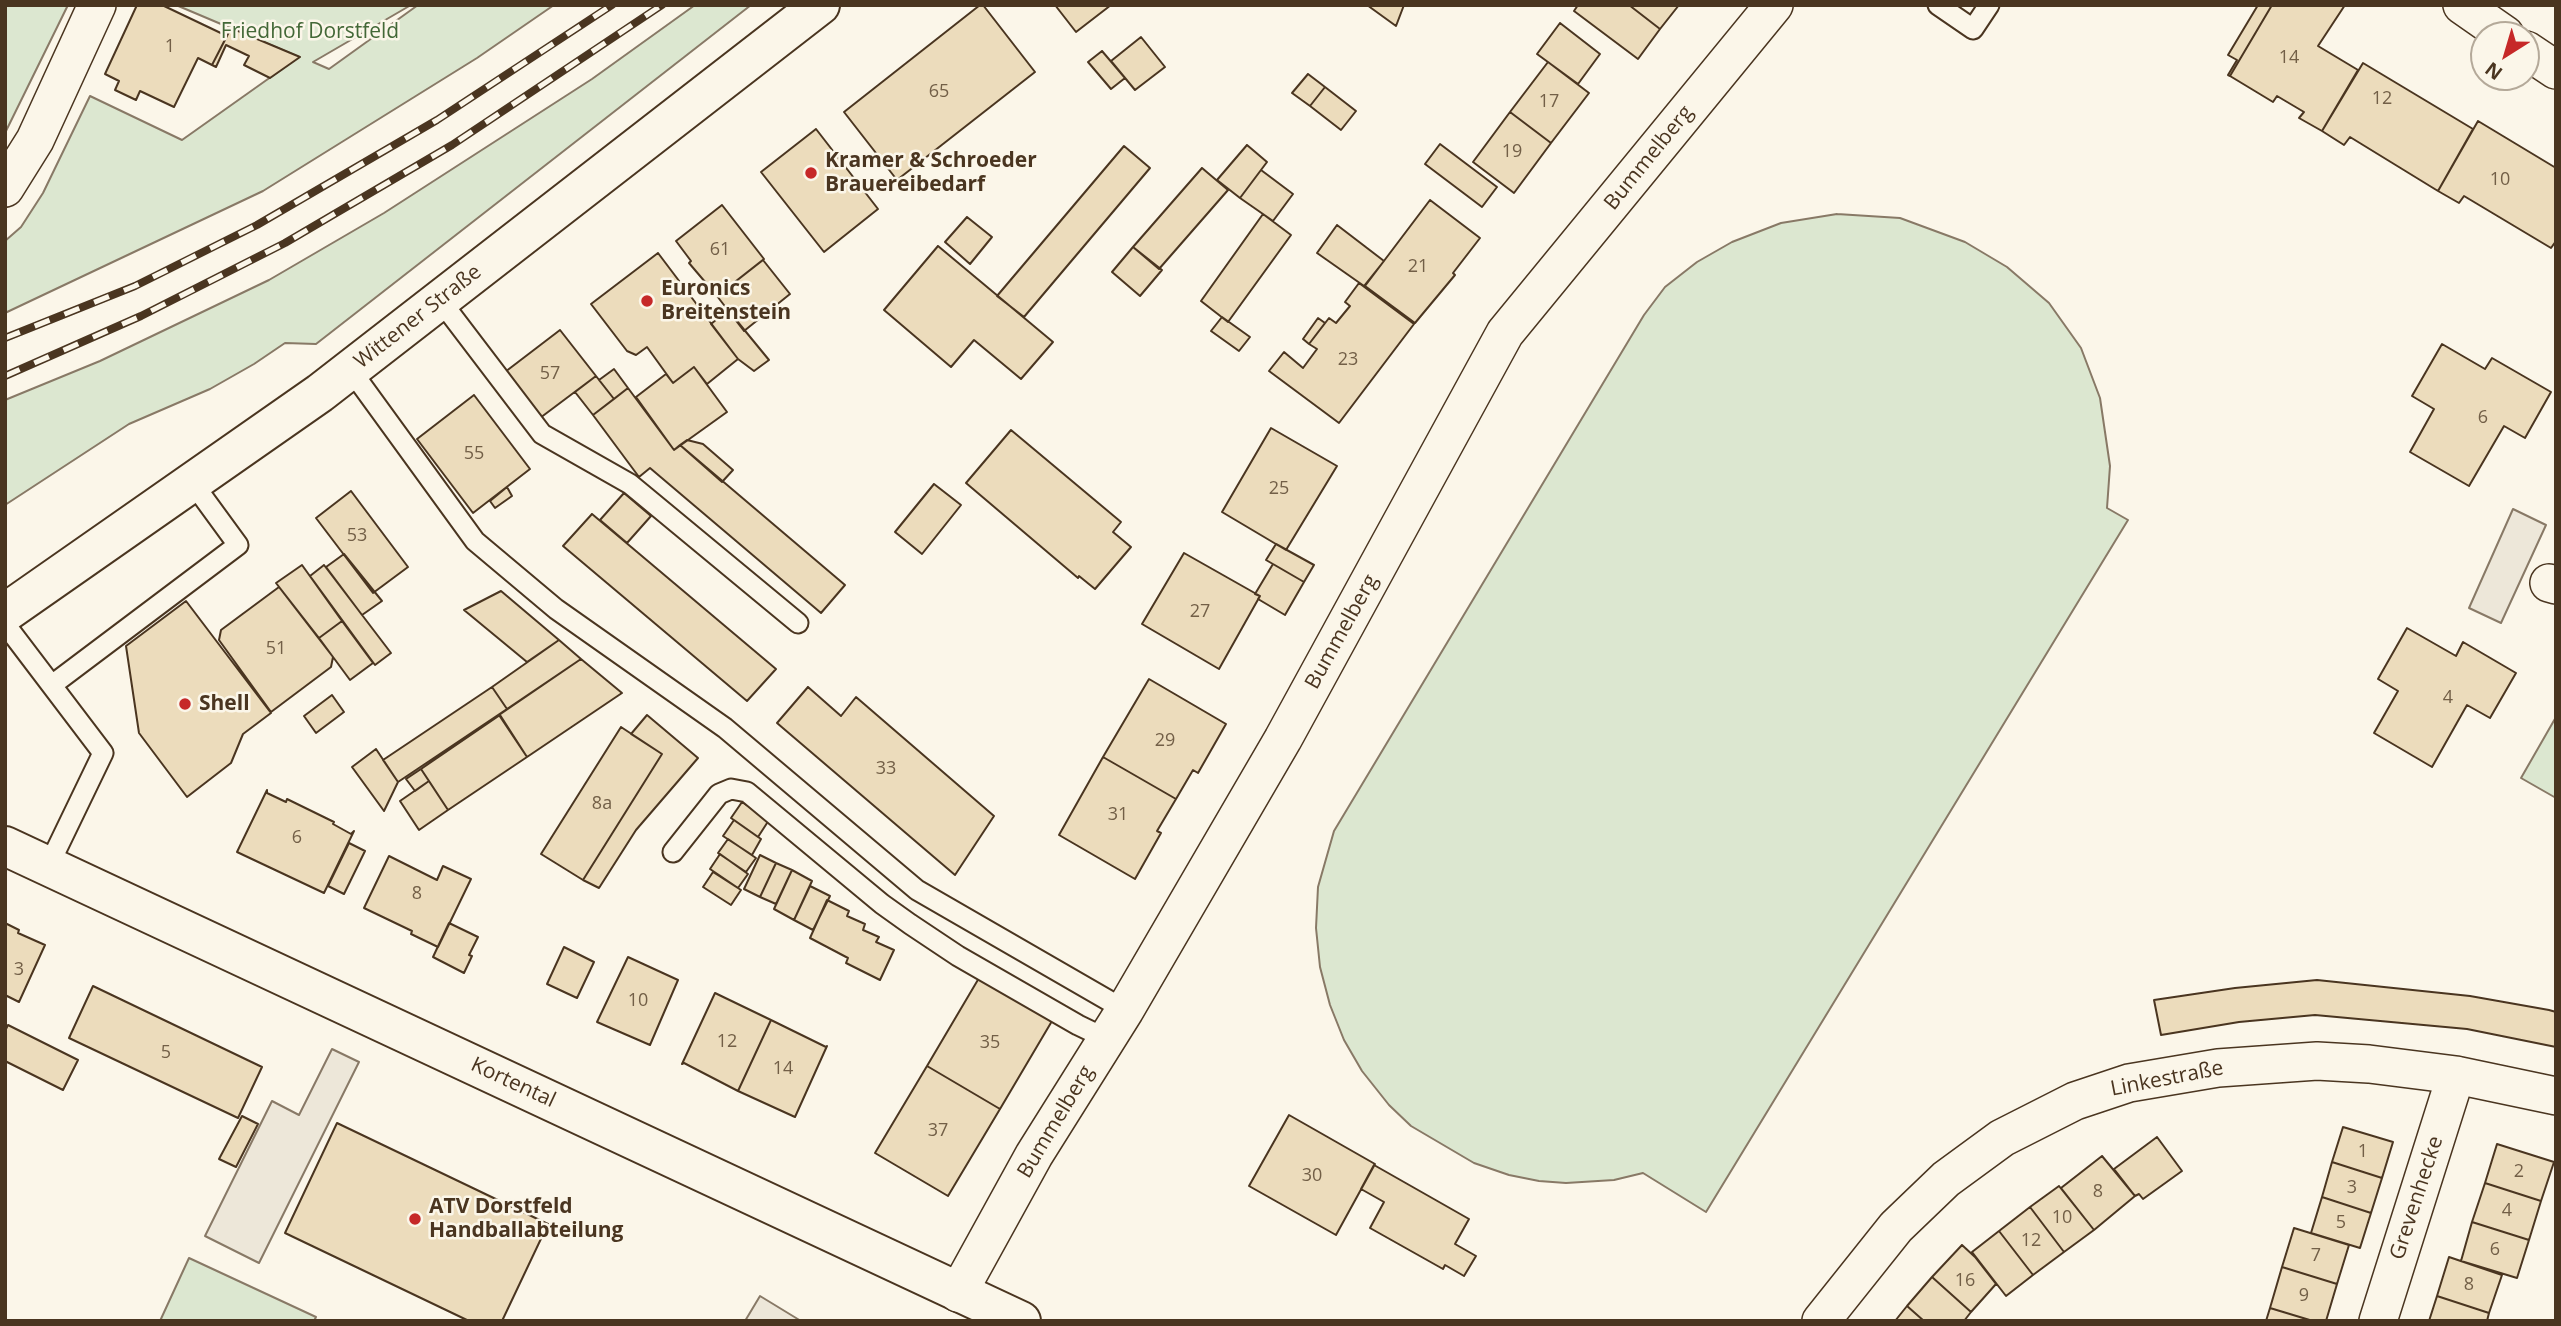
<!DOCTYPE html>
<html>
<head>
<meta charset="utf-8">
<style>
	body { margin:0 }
	#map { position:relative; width:2561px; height:1326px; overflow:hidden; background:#fbf6e9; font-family:"Open Sans",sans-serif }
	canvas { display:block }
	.frame { position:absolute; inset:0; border:7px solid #4a3520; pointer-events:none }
	.north { position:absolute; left:2470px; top:21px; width:70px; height:70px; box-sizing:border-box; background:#fbf6e9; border:2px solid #b4a999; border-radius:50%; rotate:217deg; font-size:19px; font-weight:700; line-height:28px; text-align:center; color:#4a3520 }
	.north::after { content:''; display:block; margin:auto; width:24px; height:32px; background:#c62828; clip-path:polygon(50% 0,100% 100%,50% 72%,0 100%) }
</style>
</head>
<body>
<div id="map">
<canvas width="2561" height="1326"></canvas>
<div class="frame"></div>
<div class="north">N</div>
</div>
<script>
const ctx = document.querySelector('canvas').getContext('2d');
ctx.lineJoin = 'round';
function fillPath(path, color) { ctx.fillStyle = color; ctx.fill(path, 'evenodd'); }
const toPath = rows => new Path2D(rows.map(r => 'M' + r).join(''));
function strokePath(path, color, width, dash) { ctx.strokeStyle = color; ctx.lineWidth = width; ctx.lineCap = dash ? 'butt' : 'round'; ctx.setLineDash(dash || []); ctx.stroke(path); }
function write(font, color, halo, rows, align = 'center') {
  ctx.font = font + ' "Open Sans",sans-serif'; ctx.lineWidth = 5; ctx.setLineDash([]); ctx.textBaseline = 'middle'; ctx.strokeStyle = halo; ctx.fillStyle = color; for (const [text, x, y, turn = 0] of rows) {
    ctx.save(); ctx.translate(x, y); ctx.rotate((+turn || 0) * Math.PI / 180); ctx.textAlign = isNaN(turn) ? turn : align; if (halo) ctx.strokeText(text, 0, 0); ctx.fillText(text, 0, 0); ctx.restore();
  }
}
const green = toPath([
	[5,5,68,5,5,133,5,5],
	[176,5,411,5,313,62,329,69,418,5,554,5,477,58,263,191,5,313,5,241,21,227,43,193,90,96,182,140,299,57,176,5],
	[695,5,751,5,316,344,285,343,254,364,210,389,129,424,5,505,5,400,100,361,269,280,384,213,592,79,695,5],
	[1837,214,1900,218,1965,242,2007,267,2049,303,2081,348,2100,398,2110,466,2107,508,2128,520,1706,1212,1643,1173,1614,1180,1566,1183,1539,1181,1509,1175,1474,1163,1411,1126,1389,1105,1362,1071,1344,1040,1330,1005,1320,967,1316,928,1318,887,1334,831,1644,315,1665,287,1697,262,1732,242,1781,223,1837,214],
	[2556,717,2556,798,2521,778,2556,717],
	[189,1258,316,1317,314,1321,160,1321,189,1258]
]);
fillPath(green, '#dce7d0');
strokePath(green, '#887966', 2);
const parking = toPath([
	[2513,509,2546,525,2501,623,2469,608,2513,509],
	[332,1049,359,1062,259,1263,205,1236,272,1101,299,1115,332,1049],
	[760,1296,801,1321,745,1321,760,1296]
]);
fillPath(parking, '#ede7d9');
strokePath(parking, '#887966', 2);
const building = toPath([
	[137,5,162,5,227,36,212,65,198,58,174,107,140,91,136,100,115,90,119,81,105,74,137,5],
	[980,5,983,5,1035,72,897,180,844,112,980,5],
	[1055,5,1111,5,1076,32,1055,5],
	[1367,5,1404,5,1396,26,1367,5],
	[1578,5,1629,5,1660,29,1638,59,1574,11,1578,5],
	[1629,5,1679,5,1660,29,1629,5],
	[2258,5,2272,5,2230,76,2228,75,2237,60,2228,55,2258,5],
	[2272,5,2345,5,2318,46,2358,70,2322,131,2299,118,2304,112,2277,96,2273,102,2230,76,2272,5],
	[1560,23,1600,54,1578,84,1537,54,1560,23],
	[231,28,300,57,270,78,244,65,249,56,226,45,216,67,212,65,231,28],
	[1141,37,1165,67,1135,90,1111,61,1141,37],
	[1102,51,1125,78,1111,89,1088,62,1102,51],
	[1548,62,1589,93,1551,143,1510,112,1548,62],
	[2363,63,2473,129,2438,191,2350,137,2344,145,2322,131,2363,63],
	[1308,74,1325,87,1310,106,1292,93,1308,74],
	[1325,87,1356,111,1341,130,1310,106,1325,87],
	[1510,112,1551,143,1514,193,1473,162,1510,112],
	[2478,121,2556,168,2556,241,2551,248,2464,196,2459,203,2438,191,2478,121],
	[816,129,878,209,824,252,761,172,816,129],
	[1440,144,1497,187,1482,207,1425,164,1440,144],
	[1247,145,1267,162,1240,198,1217,180,1247,145],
	[1124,146,1150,168,1024,317,997,296,1124,146],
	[1202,168,1228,190,1159,269,1133,247,1202,168],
	[1261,170,1293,194,1273,221,1240,198,1261,170],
	[1430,200,1480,238,1453,273,1455,275,1415,323,1365,286,1430,200],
	[722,205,764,259,717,296,689,263,691,261,676,241,722,205],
	[1263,214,1291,235,1228,322,1201,301,1263,214],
	[967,217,992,237,970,264,945,242,967,217],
	[1337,225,1384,261,1364,286,1317,253,1337,225],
	[938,246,1053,342,1021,379,974,340,951,367,884,310,938,246],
	[1133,247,1162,270,1140,296,1112,272,1133,247],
	[658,253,738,359,707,384,694,367,673,383,647,347,636,355,627,351,591,304,658,253],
	[763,260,790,294,744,331,717,296,763,260],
	[1359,283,1414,324,1339,423,1269,371,1284,352,1303,368,1317,349,1309,344,1329,318,1336,323,1350,306,1345,302,1359,283],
	[728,310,769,360,754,371,738,359,711,324,728,310],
	[1222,317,1250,337,1239,351,1211,331,1222,317],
	[1318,318,1325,323,1309,344,1303,339,1318,318],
	[560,330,596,376,540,418,505,372,560,330],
	[2442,344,2485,369,2492,358,2551,392,2525,438,2504,426,2469,486,2410,452,2434,409,2412,396,2442,344],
	[694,367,727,412,674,450,636,397,666,374,673,383,694,367],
	[614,369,628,388,614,399,599,380,614,369],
	[596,376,614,399,593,415,575,392,596,376],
	[628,388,674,450,680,445,845,585,821,613,650,468,639,477,593,415,628,388],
	[474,395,530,469,473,513,417,439,474,395],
	[1271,428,1337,466,1286,550,1222,512,1271,428],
	[1011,430,1121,522,1113,532,1131,547,1095,589,1079,576,1078,578,966,483,1011,430],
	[687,440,703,444,733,470,722,482,680,445,687,440],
	[934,484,961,505,922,554,895,532,934,484],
	[507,487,512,496,495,508,490,501,507,487],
	[351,491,408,567,373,593,316,518,351,491],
	[624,493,651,516,627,543,600,520,624,493],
	[592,514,776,669,747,701,563,546,592,514],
	[1276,544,1314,565,1304,582,1266,560,1276,544],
	[1184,553,1260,596,1219,669,1142,624,1184,553],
	[344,554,382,601,362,615,326,567,344,554],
	[1273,564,1304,582,1285,615,1258,599,1260,596,1255,594,1273,564],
	[302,565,342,621,319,638,276,583,302,565],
	[324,565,391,653,375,665,310,576,324,565],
	[279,587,333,657,331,667,271,712,219,640,221,630,279,587],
	[501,591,559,640,527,662,464,610,501,591],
	[186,601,271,713,243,734,231,763,187,797,139,733,126,646,186,601],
	[342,621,373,663,350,680,319,638,342,621],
	[2407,628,2456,656,2463,642,2516,673,2490,718,2467,705,2432,767,2374,733,2398,691,2378,679,2407,628],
	[559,640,581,659,507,709,492,687,559,640],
	[581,659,622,693,527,757,499,715,581,659],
	[1149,679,1226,724,1198,773,1193,770,1176,799,1103,757,1149,679],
	[492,687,507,709,398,782,383,760,492,687],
	[808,687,841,716,856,697,994,816,955,875,777,723,808,687],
	[332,695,344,712,316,733,304,716,332,695],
	[500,715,527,757,448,810,421,769,500,715],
	[647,715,698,758,636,830,599,888,583,880,662,754,631,734,647,715],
	[621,727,662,754,583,880,541,854,621,727],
	[376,749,398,782,384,811,352,767,376,749],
	[1103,757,1176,799,1157,831,1161,833,1135,879,1059,835,1103,757],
	[421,769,429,781,415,791,406,779,421,769],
	[429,781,448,810,419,830,400,801,429,781],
	[267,790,267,793,286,802,287,799,334,822,333,824,351,834,354,831,324,893,237,852,267,790],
	[742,802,769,820,758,837,731,818,742,802],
	[734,820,761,839,752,855,723,836,734,820],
	[728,839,756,858,746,872,718,853,728,839],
	[349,843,365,851,344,894,328,886,349,843],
	[720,854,748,874,738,888,710,869,720,854],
	[760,855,776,863,760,897,744,889,760,855],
	[389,856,437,880,443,866,471,879,438,947,411,934,412,931,364,908,389,856],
	[776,863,792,870,776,904,760,897,776,863],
	[792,870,812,881,794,920,774,909,792,870],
	[713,872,741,890,731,905,703,887,713,872],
	[810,886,830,896,813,930,794,920,810,886],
	[827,900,849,911,847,916,865,924,863,930,879,937,876,942,894,950,880,980,846,963,848,958,810,938,827,900],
	[5,923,19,930,18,933,45,945,19,1002,5,995,5,923],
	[449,923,478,937,469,955,472,956,464,973,433,957,449,923],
	[564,947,594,962,577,998,547,984,564,947],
	[628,957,678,980,650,1045,597,1022,628,957],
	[979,978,1052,1021,1000,1109,927,1066,979,978],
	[2317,980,2470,996,2549,1010,2556,1012,2556,1047,2467,1029,2315,1015,2239,1022,2161,1035,2154,1000,2235,988,2317,980],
	[93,986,262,1067,238,1118,69,1038,93,986],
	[715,993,771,1020,738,1091,684,1063,682,1064,715,993],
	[771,1020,826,1047,827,1046,795,1117,738,1091,771,1020],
	[8,1025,78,1060,63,1090,5,1061,5,1031,8,1025],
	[927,1066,1000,1109,948,1196,875,1153,927,1066],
	[1289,1115,1375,1164,1336,1235,1249,1186,1289,1115],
	[242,1116,258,1124,236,1167,219,1159,242,1116],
	[337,1123,548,1224,502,1321,469,1321,285,1233,337,1123],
	[2343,1127,2393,1142,2382,1178,2332,1162,2343,1127],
	[2157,1137,2182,1171,2143,1199,2139,1194,2135,1196,2114,1169,2157,1137],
	[2497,1144,2554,1162,2541,1201,2485,1183,2497,1144],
	[2102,1156,2135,1196,2094,1230,2061,1188,2102,1156],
	[2332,1162,2382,1178,2371,1213,2322,1197,2332,1162],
	[1374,1165,1469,1219,1455,1244,1476,1256,1464,1276,1445,1265,1443,1269,1370,1228,1384,1202,1361,1189,1374,1165],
	[2485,1183,2541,1201,2529,1240,2472,1222,2485,1183],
	[2059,1186,2094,1230,2064,1252,2030,1207,2059,1186],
	[2322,1197,2371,1213,2360,1248,2311,1233,2322,1197],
	[2030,1207,2064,1252,2033,1275,1999,1231,2030,1207],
	[2472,1222,2529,1240,2517,1278,2461,1261,2472,1222],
	[2294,1228,2349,1245,2337,1284,2282,1267,2294,1228],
	[1999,1231,2033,1275,2006,1296,1972,1252,1999,1231],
	[1962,1245,1975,1257,1996,1284,1971,1312,1932,1277,1962,1245],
	[2449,1257,2502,1275,2489,1313,2437,1296,2449,1257],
	[2282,1267,2337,1284,2326,1321,2313,1321,2270,1308,2282,1267],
	[1932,1277,1971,1312,1964,1321,1924,1321,1907,1306,1932,1277],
	[2437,1296,2489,1313,2487,1321,2429,1321,2437,1296],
	[1907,1306,1924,1321,1895,1321,1907,1306],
	[2270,1308,2313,1321,2266,1321,2270,1308]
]);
fillPath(building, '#ecdcbc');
strokePath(building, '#4a3520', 2);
const service = toPath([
	[1938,5,1973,29,1989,5],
	[440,300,542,434,630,484,798,623],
	[350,369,475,541,556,609,725,728,917,890,1125,1010],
	[5,624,103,753,48,867],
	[52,685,238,545,192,482],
	[673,852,719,794,731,789,747,792,882,904,910,924,958,956,1078,1025,1107,1039]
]);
const minor = toPath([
	[2462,5,2505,35],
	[2526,50,2556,70],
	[5,188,35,140,97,5],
	[2549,583,2556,585],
	[958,1293,1034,1155,1125,1010,1283,739,1505,333,1774,5],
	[1821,1321,1896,1227,1946,1179,2002,1138,2075,1101,2129,1083,2218,1068,2317,1061,2369,1064,2456,1075,2556,1096],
	[2378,1321,2456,1075]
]);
const tertiary = toPath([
	[5,846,1021,1321]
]);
const secondary = toPath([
	[5,613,320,393,820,5]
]);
strokePath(service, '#4a3520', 23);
strokePath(minor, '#4a3520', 40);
strokePath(tertiary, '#4a3520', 42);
strokePath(secondary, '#4a3520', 42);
strokePath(service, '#fbf6e9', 19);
strokePath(minor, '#fbf6e9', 37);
strokePath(tertiary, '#fbf6e9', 38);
strokePath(secondary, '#fbf6e9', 38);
const rail = toPath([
	[5,338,135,286,257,225,437,120,612,5],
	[5,376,141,316,285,243,452,145,662,5]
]);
strokePath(rail, '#4a3520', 8);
strokePath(rail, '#fbf6e9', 5, [16]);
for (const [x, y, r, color] of [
	[811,173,7,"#c62828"],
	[647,301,7,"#c62828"],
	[185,704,7,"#c62828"],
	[415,1219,7,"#c62828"]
]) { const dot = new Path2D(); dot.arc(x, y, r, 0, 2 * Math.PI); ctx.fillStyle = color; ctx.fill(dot); strokePath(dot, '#fbf6e9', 2.5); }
write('18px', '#725f47', null, [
	["1",170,47],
	["14",2289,58],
	["65",939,92],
	["12",2382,99],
	["17",1549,102],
	["19",1512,152],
	["10",2500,180],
	["61",720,250],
	["21",1418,267],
	["23",1348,360],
	["57",550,374],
	["6",2483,418],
	["55",474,454],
	["25",1279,489],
	["53",357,536],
	["27",1200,612],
	["51",276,649],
	["4",2448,698],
	["29",1165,741],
	["33",886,769],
	["8a",602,804],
	["31",1118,815],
	["6",297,838],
	["8",417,894],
	["3",19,970],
	["10",638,1001],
	["12",727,1042],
	["35",990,1043],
	["5",166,1053],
	["14",783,1069],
	["37",938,1131],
	["1",2363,1152],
	["2",2519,1172],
	["30",1312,1176],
	["3",2352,1188],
	["8",2098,1192],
	["4",2507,1211],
	["10",2062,1218],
	["5",2341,1223],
	["12",2031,1241],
	["6",2495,1250],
	["7",2316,1256],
	["16",1965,1281],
	["8",2469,1285],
	["9",2304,1296]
]);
write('21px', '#436837', '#fbf6e9', [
	["Friedhof Dorstfeld",310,32]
]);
write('21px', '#4a3520', '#fbf6e9', [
	["Bummelberg",1649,158,-51],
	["Wittener Straße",418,317,-38],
	["Bummelberg",1342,632,-61],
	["Linkestraße",2167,1079,-11],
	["Kortental",513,1083,25],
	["Bummelberg",1056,1122,-59],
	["Grevenhecke",2417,1198,-72]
]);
write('bold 21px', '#4a3520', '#fbf6e9', [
	["Kramer & Schroeder",825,161],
	["Brauereibedarf",825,185],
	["Euronics",661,289],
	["Breitenstein",661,313],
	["Shell",199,704],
	["ATV Dorstfeld",429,1207],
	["Handballabteilung",429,1231]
], 'left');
</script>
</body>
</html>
